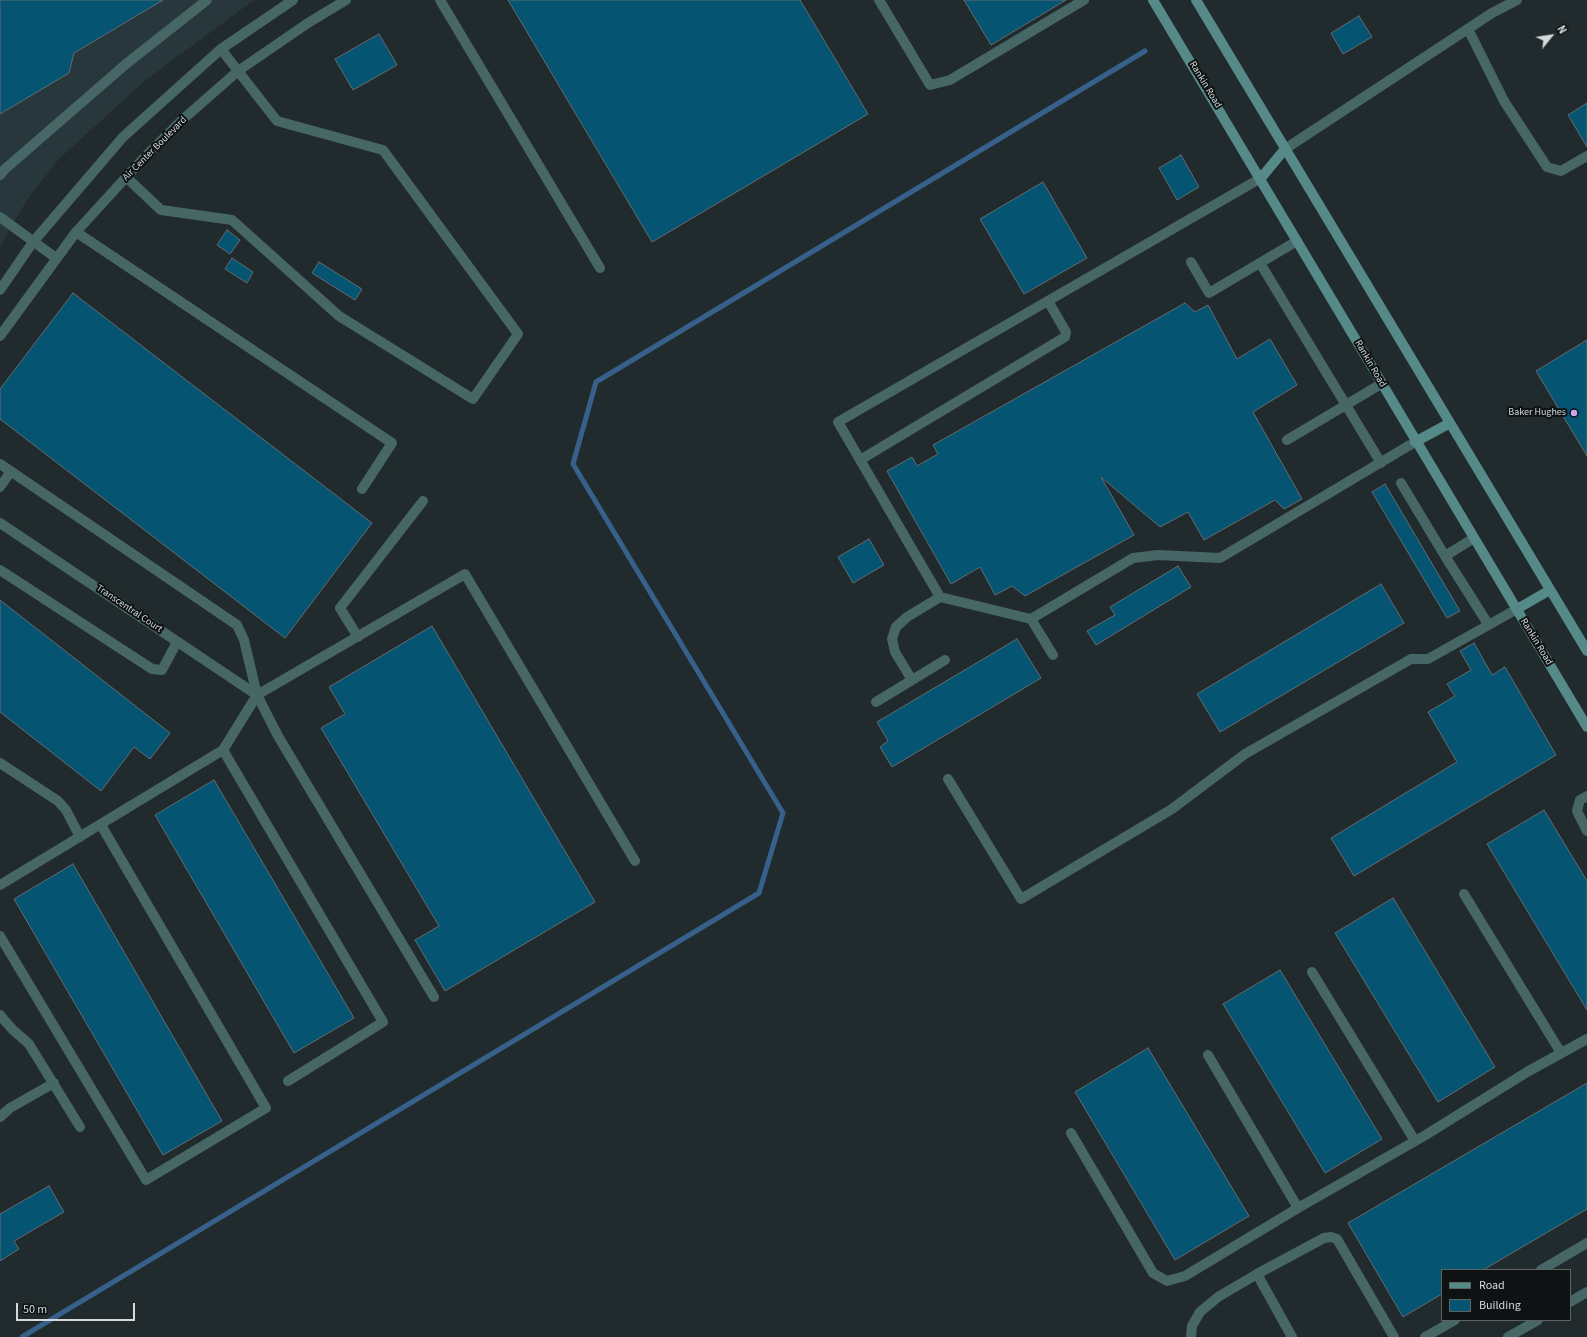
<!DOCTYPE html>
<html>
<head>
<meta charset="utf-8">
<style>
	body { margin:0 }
	#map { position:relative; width:1587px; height:1337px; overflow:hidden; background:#212b2d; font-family:"Source Sans 3",sans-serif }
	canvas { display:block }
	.legend { position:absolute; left:1441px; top:1269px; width:130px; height:52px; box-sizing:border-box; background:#0e1213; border:1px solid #5d6263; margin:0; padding:5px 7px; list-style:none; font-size:12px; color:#d4dadb }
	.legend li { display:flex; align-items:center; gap:8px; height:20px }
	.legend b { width:20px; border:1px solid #5d6263 }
	.north { position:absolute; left:1531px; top:16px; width:40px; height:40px; -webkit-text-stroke:3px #0e1213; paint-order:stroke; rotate:60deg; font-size:11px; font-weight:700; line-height:16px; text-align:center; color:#d4dadb }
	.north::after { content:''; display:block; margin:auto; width:14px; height:18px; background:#d4dadb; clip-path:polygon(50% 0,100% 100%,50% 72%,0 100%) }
	.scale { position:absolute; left:16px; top:1303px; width:119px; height:18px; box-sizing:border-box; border:2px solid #d4dadb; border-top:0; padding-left:5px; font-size:12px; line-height:14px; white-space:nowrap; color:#d4dadb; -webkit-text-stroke:3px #0e1213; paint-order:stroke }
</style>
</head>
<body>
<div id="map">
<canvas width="1587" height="1337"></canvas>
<ul class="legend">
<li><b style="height:5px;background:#558a89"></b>Road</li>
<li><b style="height:11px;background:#045472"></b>Building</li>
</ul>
<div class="north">N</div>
<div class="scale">50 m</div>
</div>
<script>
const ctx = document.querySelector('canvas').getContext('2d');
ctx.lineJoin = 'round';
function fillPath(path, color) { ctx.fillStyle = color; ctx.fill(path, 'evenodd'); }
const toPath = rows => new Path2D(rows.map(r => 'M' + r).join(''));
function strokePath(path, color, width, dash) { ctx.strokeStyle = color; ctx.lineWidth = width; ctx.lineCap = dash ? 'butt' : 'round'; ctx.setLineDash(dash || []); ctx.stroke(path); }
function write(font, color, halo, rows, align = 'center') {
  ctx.font = font + ' "Source Sans 3",sans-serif'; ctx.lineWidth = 4; ctx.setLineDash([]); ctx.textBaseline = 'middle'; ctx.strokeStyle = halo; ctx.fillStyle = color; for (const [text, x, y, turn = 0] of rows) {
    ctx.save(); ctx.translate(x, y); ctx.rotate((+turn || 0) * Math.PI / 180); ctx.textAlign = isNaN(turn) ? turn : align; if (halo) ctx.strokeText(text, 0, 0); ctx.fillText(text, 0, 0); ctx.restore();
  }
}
fillPath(toPath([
	[0,0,254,0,146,80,59,159,27,200,0,246]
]), '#27373b');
strokePath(toPath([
	[22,1337,759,893,783,813,573,464,596,382,1145,51]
]), '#37618b', 5);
const building = toPath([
	[0,0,163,0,74,53,69,73,0,114,0,0],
	[508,0,800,0,868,114,652,242,508,0],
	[964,0,1066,0,991,45,964,0],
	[1359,16,1372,37,1343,54,1331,33,1359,16],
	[379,34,397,65,353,90,335,59,379,34],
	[1587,103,1587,147,1568,115,1587,103],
	[1181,155,1199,187,1177,200,1159,168,1181,155],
	[1043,182,1087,258,1024,294,980,219,1043,182],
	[227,230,240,240,230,254,217,245,227,230],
	[232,258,253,272,247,283,225,269,232,258],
	[319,262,362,289,355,300,312,273,319,262],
	[73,293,372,523,285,638,0,419,0,389,73,293],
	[1185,303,1195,312,1208,305,1237,359,1270,339,1297,385,1253,412,1302,499,1284,509,1275,500,1204,540,1188,512,1160,527,1101,477,1134,535,1025,596,1012,586,995,595,980,567,951,584,887,471,912,457,917,466,938,454,933,445,1185,303],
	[1587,340,1587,456,1536,371,1587,340],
	[1385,484,1460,611,1447,618,1372,492,1385,484],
	[869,539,884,565,853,583,838,557,869,539],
	[1178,566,1191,587,1096,645,1087,631,1115,615,1110,607,1178,566],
	[1381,584,1404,623,1220,732,1197,694,1381,584],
	[0,600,170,733,150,759,134,747,101,791,0,712,0,600],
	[432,626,595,902,445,991,415,940,439,926,321,728,345,714,329,687,432,626],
	[1017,639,1041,678,892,767,880,747,888,741,877,722,1017,639],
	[1474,643,1492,675,1505,667,1556,755,1354,876,1331,838,1457,762,1428,712,1455,696,1447,684,1471,670,1460,651,1474,643],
	[214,780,354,1018,294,1053,155,815,214,780],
	[1544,810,1587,881,1587,1010,1487,844,1544,810],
	[73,864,222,1121,163,1155,14,899,73,864],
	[1393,898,1495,1067,1438,1102,1335,933,1393,898],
	[1280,970,1382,1139,1325,1173,1223,1004,1280,970],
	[1148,1048,1249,1216,1175,1260,1075,1092,1148,1048],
	[1587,1083,1587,1209,1483,1270,1442,1270,1442,1294,1403,1317,1348,1223,1587,1083],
	[49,1186,64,1212,14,1241,19,1249,0,1261,0,1214,49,1186]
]);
fillPath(building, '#045472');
strokePath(building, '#636c71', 1);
strokePath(toPath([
	[440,0,600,268],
	[879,0,930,85,950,80,1084,0],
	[1468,29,1504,101,1547,167,1561,171,1587,156],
	[1285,149,1492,13,1517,0],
	[0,175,5,169,126,64,207,0],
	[126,177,161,210,232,220,339,316,473,399,518,334,383,150,277,121,238,71],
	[76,232,392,443,362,489],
	[1191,262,1209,293,1297,241],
	[1260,263,1381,463],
	[1287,440,1381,384],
	[860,460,1065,337,1066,332,1048,301],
	[0,464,237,625,244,640,257,695,278,736,434,997],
	[1401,483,1445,556],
	[0,487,11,471],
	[1474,538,1445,556,1488,624],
	[0,570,152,669,162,670,177,642],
	[940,597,838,422,1261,178],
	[1031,619,1053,655],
	[358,637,340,608,423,501],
	[912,680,895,652,892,639,896,627,907,617,940,597,1031,619,1133,558,1158,555,1220,558,1415,442],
	[876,702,945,660],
	[223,750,383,1022,288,1081],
	[0,763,58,801,66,810,80,837],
	[948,779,1021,899,1172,809,1245,754,1411,659,1428,659,1517,609],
	[1587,796,1580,800,1577,811,1587,831],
	[0,885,223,750,257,695,465,574,635,861],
	[1464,894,1561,1053],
	[0,936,146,1180,266,1108,101,825],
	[1312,972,1415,1141],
	[0,1015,12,1029,29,1044,80,1127],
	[1208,1055,1298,1208],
	[0,1117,10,1108,54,1083],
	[1071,1133,1153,1273,1167,1281,1185,1276,1298,1208,1424,1136,1527,1072,1587,1039],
	[1541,1270,1587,1243],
	[1257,1274,1324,1238,1331,1237,1337,1239,1394,1337],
	[1570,1302,1587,1292],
	[1191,1337,1192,1326,1200,1312,1218,1297,1257,1274,1292,1337],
	[1425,1337,1455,1320],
	[1508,1337,1538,1320]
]), '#476766', 10);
strokePath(toPath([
	[0,217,56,258],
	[0,523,257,695]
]), '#476766', 10);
strokePath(toPath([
	[221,49,238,71],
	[0,290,33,242,123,137,221,49,293,0],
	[0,336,76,232,140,162,181,121,238,71,308,23,346,0]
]), '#476766', 10);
strokePath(toPath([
	[1153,0,1587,727],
	[1196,0,1587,651],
	[1261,178,1285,149],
	[1415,442,1450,423],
	[1517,609,1550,590]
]), '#558a89', 10);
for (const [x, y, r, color] of [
	[1574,413,4,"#c7a6ef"]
]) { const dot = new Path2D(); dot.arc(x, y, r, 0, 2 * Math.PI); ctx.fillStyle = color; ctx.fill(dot); strokePath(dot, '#0e1213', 1.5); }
write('10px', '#d4dadb', '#0e1213', [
	["Rankin Road",1205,85,59],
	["Air Center Boulevard",155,149,-45],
	["Rankin Road",1370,364,60],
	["Transcentral Court",129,609,34],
	["Rankin Road",1536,642,59]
]);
write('10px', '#d4dadb', '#0e1213', [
	["Baker Hughes",1566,413]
], 'right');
</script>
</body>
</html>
